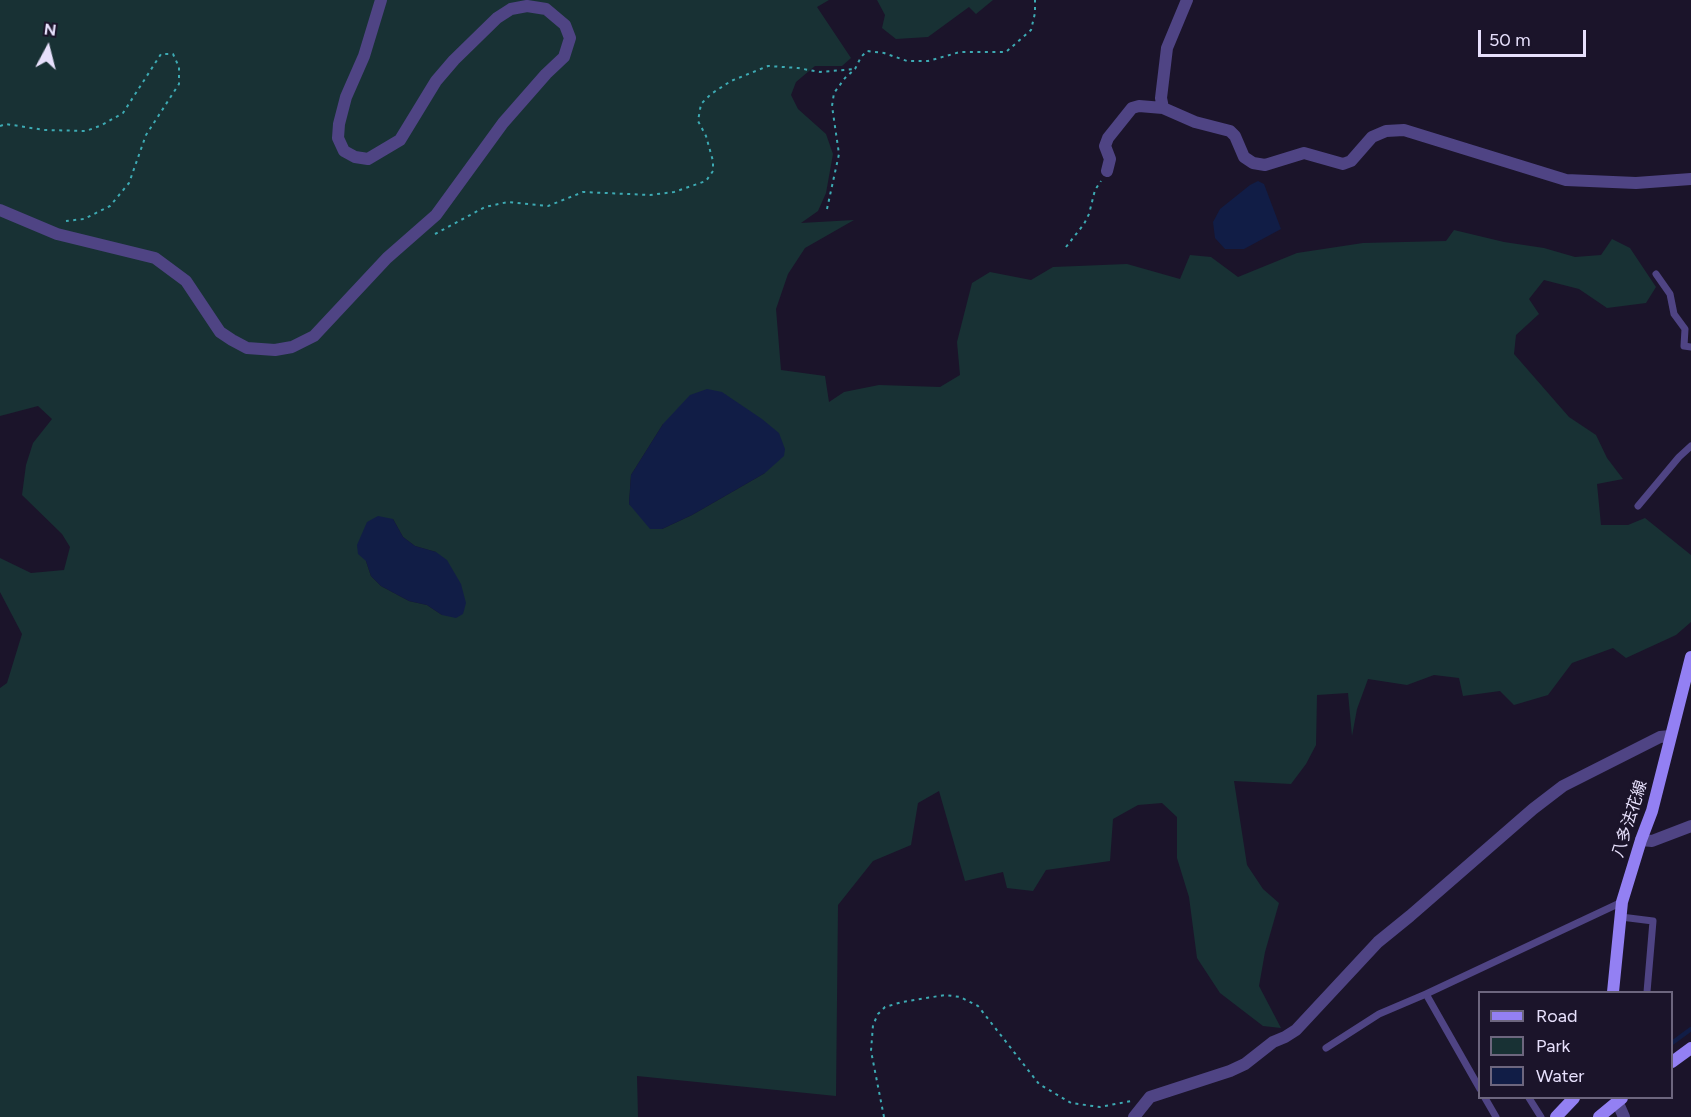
<!DOCTYPE html>
<html>
<head>
<meta charset="utf-8">
<style>
	body { margin:0 }
	#map { position:relative; width:1691px; height:1117px; overflow:hidden; background:#1b142a; font-family:Figtree,sans-serif }
	canvas { display:block }
	.legend { position:absolute; left:1478px; top:991px; width:195px; height:108px; box-sizing:border-box; background:#1b142a; border:2px solid #6d667e; margin:0; padding:8px 10px; list-style:none; font-size:18px; color:#e7e0fc }
	.legend li { display:flex; align-items:center; gap:12px; height:30px }
	.legend b { width:30px; border:2px solid #6d667e }
	.north { position:absolute; left:18px; top:18px; width:60px; height:60px; -webkit-text-stroke:4px #1b142a; paint-order:stroke; rotate:7deg; font-size:16px; font-weight:700; line-height:24px; text-align:center; color:#e7e0fc }
	.north::after { content:''; display:block; margin:auto; width:21px; height:27px; background:#e7e0fc; clip-path:polygon(50% 0,100% 100%,50% 72%,0 100%) }
	.scale { position:absolute; left:1478px; top:30px; width:108px; height:27px; box-sizing:border-box; border:3px solid #e7e0fc; border-top:0; padding-left:8px; font-size:18px; line-height:21px; white-space:nowrap; color:#e7e0fc; -webkit-text-stroke:4px #1b142a; paint-order:stroke }
</style>
</head>
<body>
<div id="map">
<canvas width="1691" height="1117"></canvas>
<ul class="legend">
<li><b style="height:8px;background:#9380f3"></b>Road</li>
<li><b style="height:16px;background:#183134"></b>Park</li>
<li><b style="height:16px;background:#111d46"></b>Water</li>
</ul>
<div class="north">N</div>
<div class="scale">50 m</div>
</div>
<script>
const ctx = document.querySelector('canvas').getContext('2d');
ctx.lineJoin = 'round';
function fillPath(path, color) { ctx.fillStyle = color; ctx.fill(path, 'evenodd'); }
const toPath = rows => new Path2D(rows.map(r => 'M' + r).join(''));
function strokePath(path, color, width, dash) { ctx.strokeStyle = color; ctx.lineWidth = width; ctx.lineCap = dash ? 'butt' : 'round'; ctx.setLineDash(dash || []); ctx.stroke(path); }
function write(font, color, halo, rows, align = 'center') {
  ctx.font = font + ' Figtree,"Noto Sans JP",sans-serif'; ctx.lineWidth = 5; ctx.setLineDash([]); ctx.textBaseline = 'middle'; ctx.strokeStyle = halo; ctx.fillStyle = color; for (const [text, x, y, turn = 0] of rows) {
    ctx.save(); ctx.translate(x, y); ctx.rotate((+turn || 0) * Math.PI / 180); ctx.textAlign = isNaN(turn) ? turn : align; if (halo) ctx.strokeText(text, 0, 0); ctx.fillText(text, 0, 0); ctx.restore();
  }
}
fillPath(toPath([
	[0,0,829,0,817,7,851,58,842,66,815,66,796,82,791,95,798,109,826,134,833,154,826,193,818,211,801,223,854,220,805,248,788,274,776,309,781,370,825,376,829,402,844,392,879,385,940,387,960,375,957,342,972,283,990,272,1031,280,1053,267,1127,264,1180,279,1190,255,1211,257,1238,277,1297,253,1363,243,1446,241,1454,230,1504,242,1544,248,1575,257,1601,255,1612,239,1630,248,1656,287,1646,303,1607,308,1579,289,1544,280,1529,299,1539,314,1516,335,1514,354,1569,417,1596,435,1607,458,1623,479,1597,484,1601,525,1628,525,1645,518,1691,555,1691,622,1676,635,1626,658,1613,648,1572,663,1548,695,1514,705,1500,691,1463,696,1459,678,1434,675,1407,685,1368,679,1357,709,1352,736,1348,693,1317,695,1316,745,1306,764,1291,784,1234,781,1247,865,1263,889,1279,903,1265,952,1259,986,1281,1028,1263,1026,1220,993,1197,958,1189,897,1177,858,1177,817,1162,803,1138,805,1113,819,1110,861,1046,870,1033,891,1007,888,1003,872,965,881,939,791,918,803,911,845,873,861,838,905,836,1096,637,1076,638,1117,0,1117,0,688,7,683,22,634,0,592,0,558,31,573,64,570,70,547,62,534,22,495,26,465,33,443,52,419,38,406,0,416],
	[663,424,765,473,692,515,662,529,629,504,631,475],
	[393,519,403,537,415,546,436,552,442,615,427,605,409,601,381,586,371,576,366,561],
	[877,0,993,0,976,14,969,7,928,37,896,39,882,28,885,15]
]), '#183134');
fillPath(toPath([
	[1258,181,1264,184,1281,229,1244,249,1225,249,1215,238,1213,222,1220,209,1250,185],
	[707,389,722,392,762,419,779,433,785,449,784,456,765,473,692,515,662,529,650,529,629,504,631,475,663,424,690,395],
	[378,516,393,519,403,537,415,546,436,552,447,560,461,584,466,603,463,614,456,618,442,615,427,605,409,601,381,586,371,576,366,561,358,554,357,545,367,522]
]), '#111d46');
strokePath(toPath([
	[1672,1043,1691,1029]
]), '#111d46', 4.5);
strokePath(toPath([
	[0,126,6,124,44,130,86,131,102,125,123,113,161,54,173,54,179,67,179,84,146,135,129,183,110,206,84,219,66,221],
	[827,209,839,154,832,106,834,93,845,78,855,69,861,57,867,51,884,53,907,61,928,61,960,52,1006,52,1031,30,1035,13,1035,0],
	[435,234,485,207,508,202,548,206,583,192,650,195,674,192,706,181,713,171,713,161,706,136,698,121,701,104,711,94,731,81,768,66,798,68,820,72,855,69],
	[1066,247,1084,224,1089,214,1095,190,1101,181],
	[884,1117,871,1051,873,1025,878,1014,885,1007,902,1002,945,995,960,997,978,1006,1039,1084,1071,1103,1100,1107,1131,1101]
]), '#3daab3', 2, [3, 4.5]);
strokePath(toPath([
	[1656,274,1670,294,1674,314,1685,329,1684,346,1691,347],
	[1638,506,1679,457,1691,446],
	[1621,917,1653,921,1647,992],
	[1326,1048,1379,1014,1426,994],
	[1480,1089,1426,994,1622,902],
	[1485,1098,1496,1117],
	[1529,1098,1541,1117]
]), '#4f4484', 7);
strokePath(toPath([
	[1187,0,1167,48,1161,98,1163,108,1195,122,1230,131,1235,136,1244,157,1253,163,1265,165,1304,153,1343,164,1351,161,1372,137,1386,131,1404,130,1566,180,1636,183,1691,179],
	[1107,171,1110,159,1105,146,1108,138,1132,108,1139,106,1163,108],
	[0,210,57,234,155,258,186,281,220,332,232,340,247,348,275,350,292,347,314,336,387,258,436,215,503,123,546,74,564,57,570,38,565,25,546,9,527,6,511,9,497,18,454,60,436,81,400,140,368,159,355,157,344,151,338,138,339,124,346,97,364,56,381,0],
	[1641,840,1652,841,1691,826],
	[1617,1101,1624,1117],
	[1134,1117,1150,1097,1230,1071,1245,1064,1273,1042,1285,1037,1296,1030,1378,942,1410,916,1533,809,1563,786,1660,737,1670,736]
]), '#4f4484', 12);
strokePath(toPath([
	[1613,992,1622,902,1641,840,1652,811,1691,657],
	[1672,1062,1691,1048],
	[1556,1117,1574,1098],
	[1599,1117,1622,1098]
]), '#9380f3', 12);
write('16px', '#e7e0fc', '#1b142a', [
	["八多法花線",1630,819,-72]
]);
</script>
</body>
</html>
